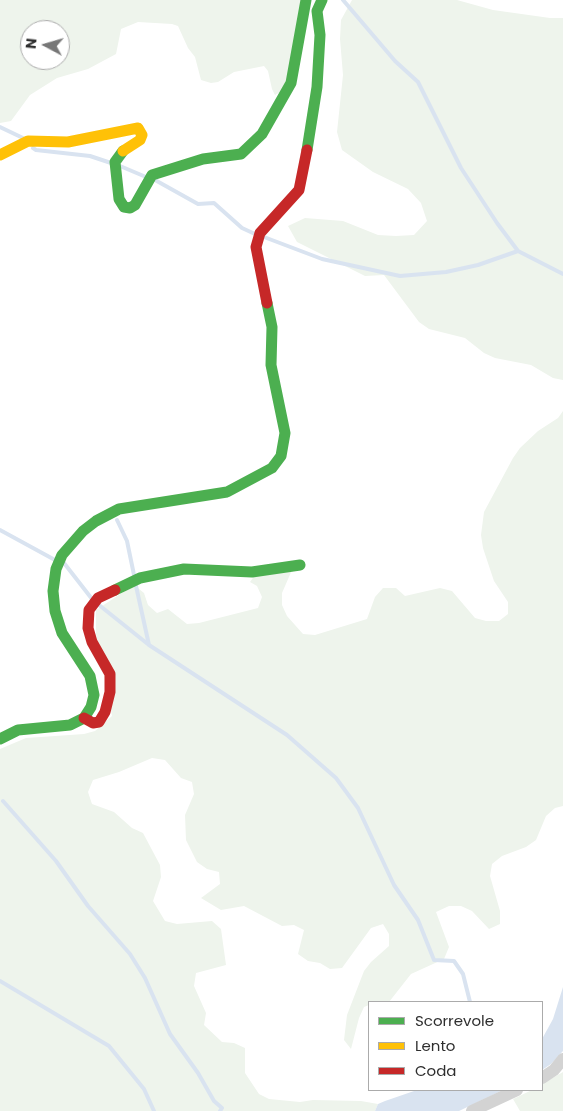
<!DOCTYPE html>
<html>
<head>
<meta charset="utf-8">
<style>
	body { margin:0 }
	#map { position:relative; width:563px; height:1111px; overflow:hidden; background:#fff; font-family:Poppins,sans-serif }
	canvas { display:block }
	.legend { position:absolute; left:368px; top:1001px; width:175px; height:90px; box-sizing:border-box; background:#fff; border:1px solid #ababab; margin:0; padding:6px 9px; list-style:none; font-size:15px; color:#2e2e2e }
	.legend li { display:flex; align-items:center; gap:10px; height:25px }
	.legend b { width:25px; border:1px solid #ababab }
	.north { position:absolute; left:20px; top:20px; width:50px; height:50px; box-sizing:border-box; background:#fff; border:1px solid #ababab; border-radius:50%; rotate:276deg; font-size:14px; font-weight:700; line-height:20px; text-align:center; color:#2e2e2e }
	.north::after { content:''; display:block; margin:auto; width:18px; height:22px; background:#777; clip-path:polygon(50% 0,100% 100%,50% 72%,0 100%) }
</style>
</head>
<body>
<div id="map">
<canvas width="563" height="1111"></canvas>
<ul class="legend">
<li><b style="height:6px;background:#4caf50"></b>Scorrevole</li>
<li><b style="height:6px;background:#ffc107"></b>Lento</li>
<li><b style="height:6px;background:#c62828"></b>Coda</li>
</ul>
<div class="north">N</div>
</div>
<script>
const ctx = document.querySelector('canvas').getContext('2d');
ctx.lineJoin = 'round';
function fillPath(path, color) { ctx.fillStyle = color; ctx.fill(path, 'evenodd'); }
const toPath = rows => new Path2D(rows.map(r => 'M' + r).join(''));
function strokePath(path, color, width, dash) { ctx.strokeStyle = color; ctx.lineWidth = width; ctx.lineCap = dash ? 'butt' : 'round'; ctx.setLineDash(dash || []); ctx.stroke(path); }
fillPath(toPath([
	[0,0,304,0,284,90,275,95,272,89,268,71,264,66,234,72,218,82,211,83,201,80,195,57,188,48,178,26,172,24,138,22,121,29,116,54,88,69,57,78,30,95,11,121,0,123],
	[30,30,60,30,60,60,30,60],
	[352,0,457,0,493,10,550,18,563,18,563,380,553,378,531,365,495,358,484,353,465,338,429,329,419,322,384,275,365,276,297,242,288,226,305,218,343,221,378,235,396,236,414,235,427,221,421,203,408,189,373,172,342,150,337,132,343,75,340,39,341,20],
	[563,411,563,806,555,808,546,816,536,840,526,847,502,856,492,864,490,876,500,911,500,924,489,929,472,911,461,906,449,906,436,912,449,947,444,959,411,974,389,1002,369,1002,369,1005,364,1007,359,1018,351,1049,344,1040,347,1015,364,971,371,962,389,946,389,934,383,924,371,928,342,968,330,969,320,963,308,961,298,954,304,930,294,925,282,926,244,906,221,910,201,898,220,884,219,872,207,869,197,862,186,840,185,815,194,794,192,782,181,778,165,760,152,758,119,772,93,780,88,792,92,804,114,812,132,828,143,833,160,865,161,877,153,901,165,921,177,924,212,921,221,929,226,965,196,973,194,986,206,1013,204,1025,222,1042,234,1043,245,1048,245,1073,259,1094,269,1099,300,1102,313,1100,361,1101,378,1104,375,1111,0,1111,0,749,26,738,84,734,95,731,112,716,96,634,96,610,134,585,144,593,148,605,157,613,168,609,187,624,199,623,258,608,262,597,257,586,250,582,255,575,292,570,282,593,282,605,287,616,303,634,315,635,367,619,375,597,383,588,396,588,405,596,440,588,452,591,475,618,486,621,499,621,508,614,508,602,494,581,483,548,481,535,484,512,513,458,520,448,538,431,558,418],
	[563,1072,563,1111,520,1111,513,1099,532,1090,542,1090,542,1084]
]), '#eef4ec');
fillPath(toPath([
	[563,987,563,1051,551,1064,542,1070,542,1039,553,1019],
	[417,1090,503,1090,459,1111,375,1111,378,1104,385,1101]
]), '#d9e3f0');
strokePath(toPath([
	[343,0,395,61,418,82,461,168,497,223,518,251,563,274],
	[0,127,23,138],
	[33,148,36,150,90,156,111,163],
	[120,166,146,177],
	[155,180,198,204,214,203,242,228,255,234],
	[264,237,322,259,400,276,446,272,478,265,518,251],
	[117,520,127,541,134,575],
	[0,530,55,560],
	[64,563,92,599],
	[136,586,149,645],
	[99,605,149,645,287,735,336,778,358,808,394,885,418,920,434,960,454,961,463,974,470,1002],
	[3,801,56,861,88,906,130,954,145,978,170,1034,198,1073,214,1101,222,1108,220,1111],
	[0,981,109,1046,144,1089,154,1111]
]), '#d9e3f0', 4);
strokePath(toPath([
	[542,1078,554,1070,563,1059],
	[472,1111,517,1090]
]), '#d3d3d3', 12);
strokePath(toPath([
	[307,150,317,87,320,35,317,11,322,0],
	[123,151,115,162,119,199,124,207,130,208,135,205,152,175,203,159,241,154,262,134,291,83,306,0],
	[115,590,140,578,184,569,252,572,300,565],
	[0,739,18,730,70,725,84,718,91,707,94,695,90,676,62,633,55,611,53,591,56,569,62,555,83,531,96,521,119,509,227,492,272,468,281,456,285,433,271,365,272,327,267,303]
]), '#4caf50', 11);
strokePath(toPath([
	[0,155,28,141,68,142,138,128,142,135,140,140,123,151]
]), '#ffc107', 11);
strokePath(toPath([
	[267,303,256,247,260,233,299,190,307,150],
	[84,718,93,723,99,722,105,712,110,692,110,674,92,642,88,628,89,610,98,598,115,590]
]), '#c62828', 11);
</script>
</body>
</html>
